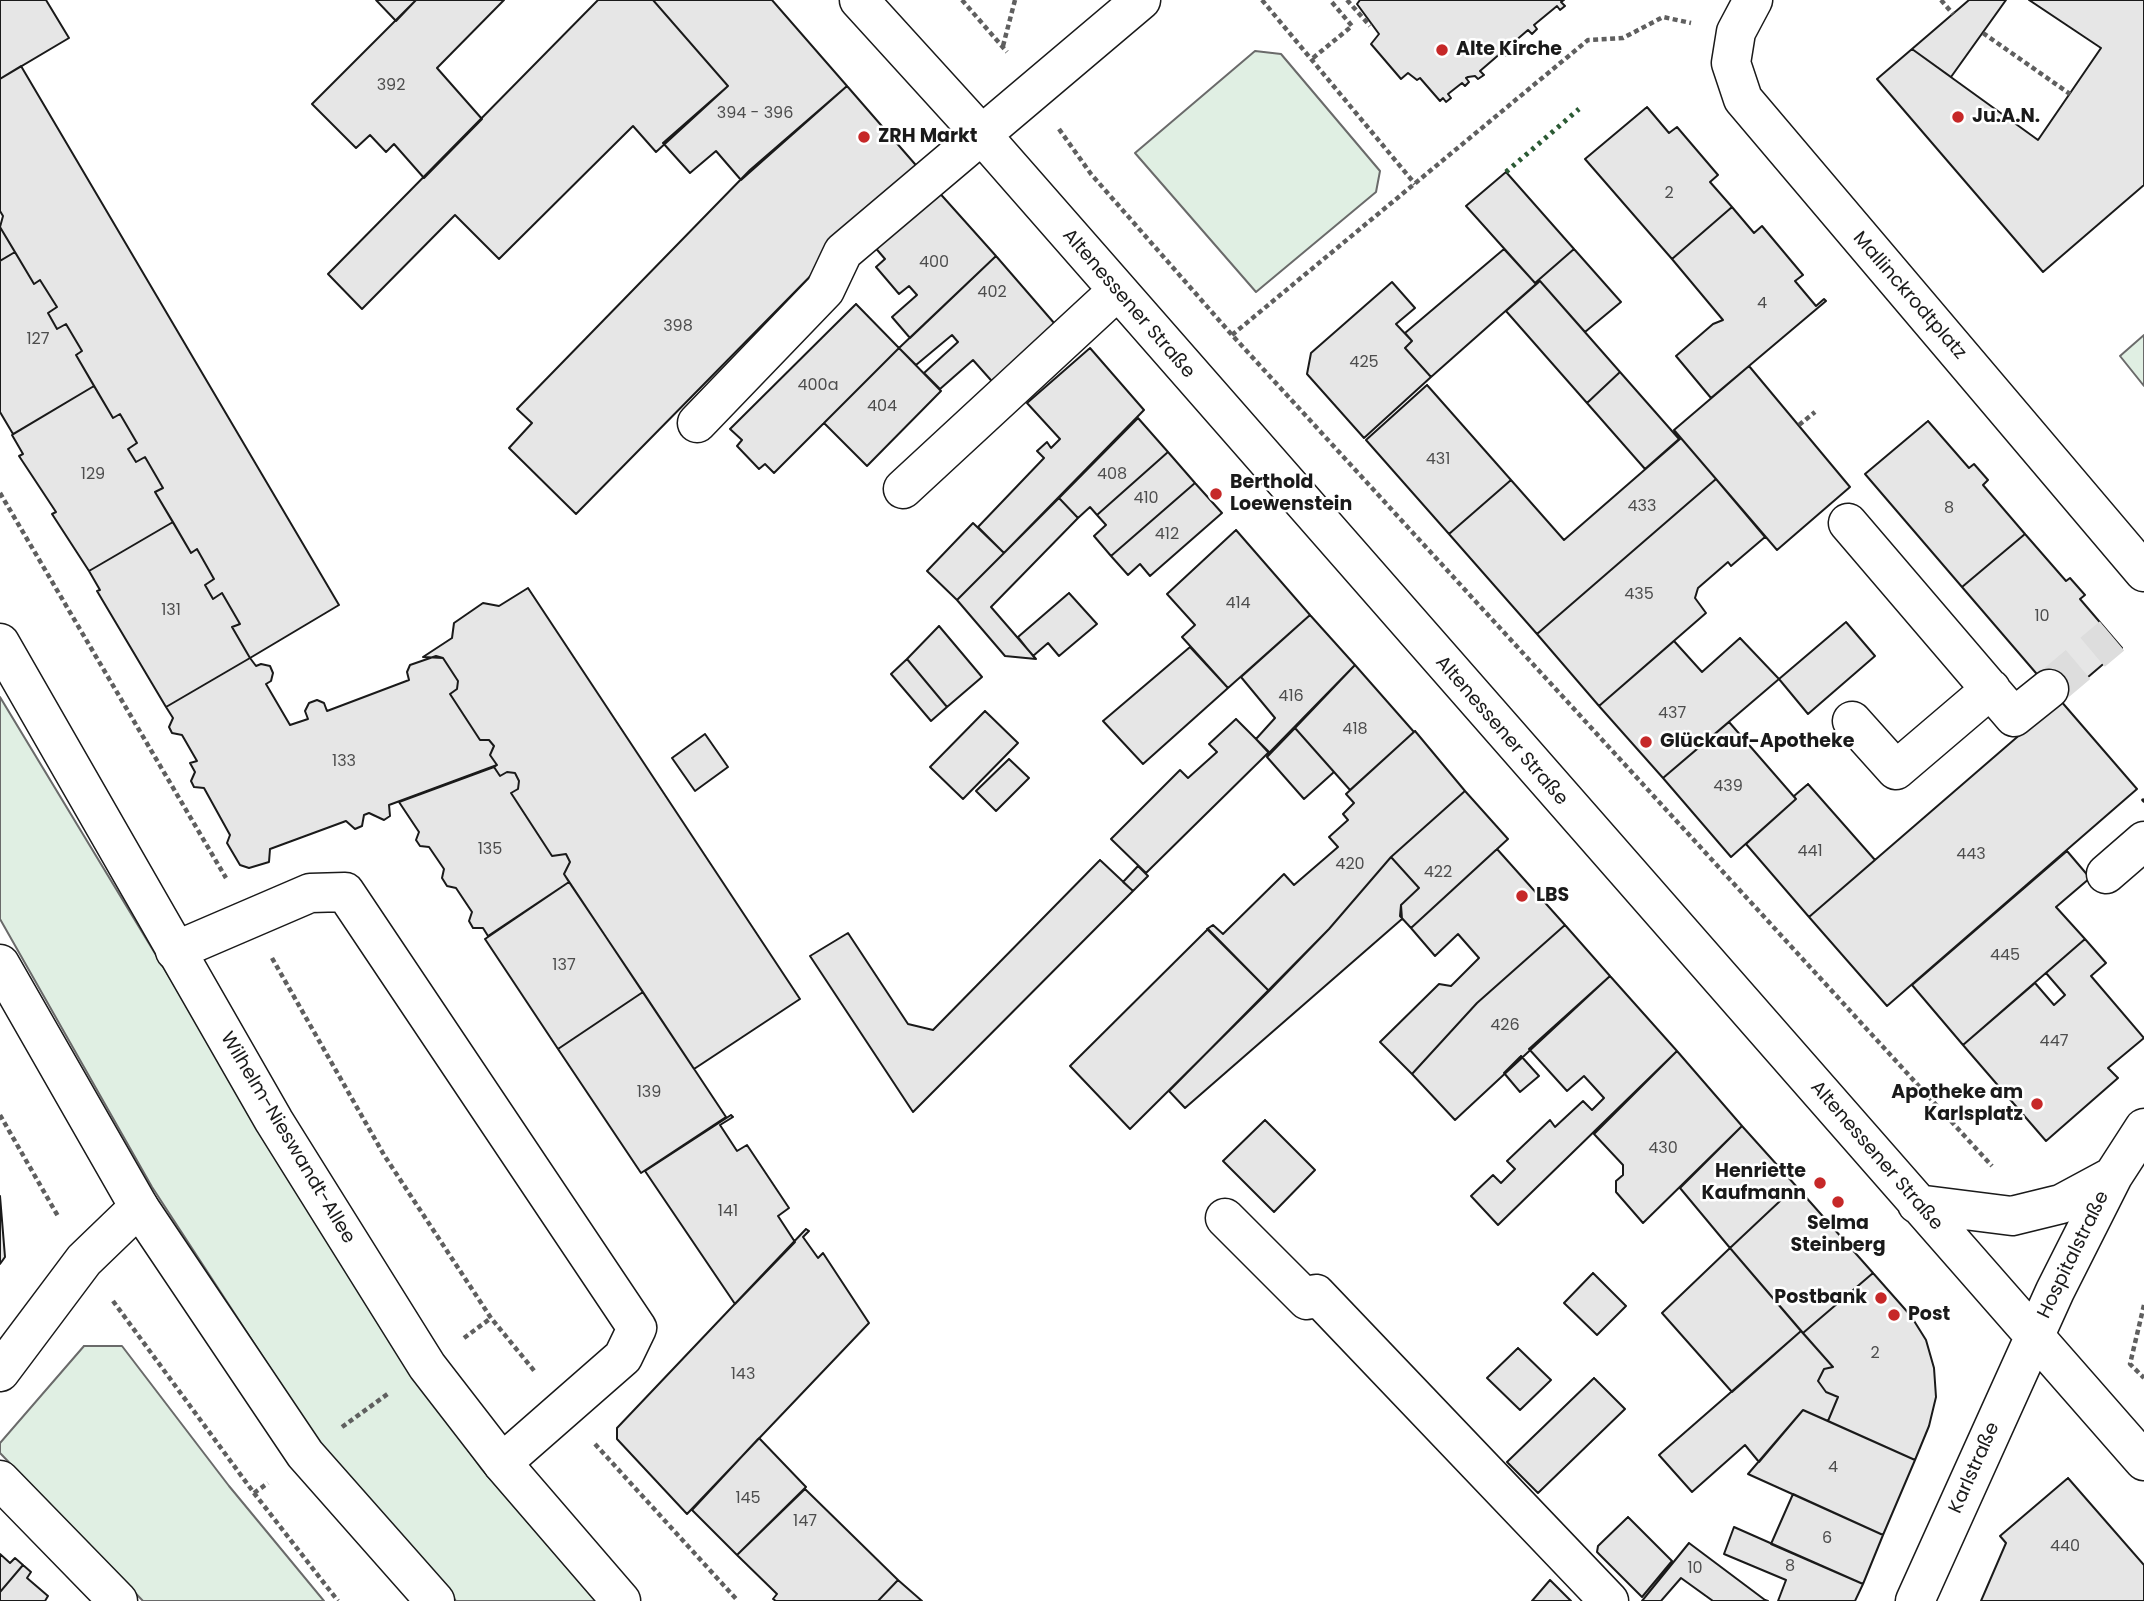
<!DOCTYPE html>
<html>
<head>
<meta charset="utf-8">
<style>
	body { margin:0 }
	canvas { display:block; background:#fff }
</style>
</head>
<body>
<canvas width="2144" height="1601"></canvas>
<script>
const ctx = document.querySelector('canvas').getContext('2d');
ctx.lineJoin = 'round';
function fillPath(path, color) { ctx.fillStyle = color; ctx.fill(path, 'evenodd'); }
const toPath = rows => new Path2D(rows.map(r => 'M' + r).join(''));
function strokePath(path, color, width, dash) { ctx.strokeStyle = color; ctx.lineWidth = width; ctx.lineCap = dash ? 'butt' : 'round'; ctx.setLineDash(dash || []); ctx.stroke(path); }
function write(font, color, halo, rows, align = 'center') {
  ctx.font = font + ' Poppins,sans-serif'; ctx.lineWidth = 5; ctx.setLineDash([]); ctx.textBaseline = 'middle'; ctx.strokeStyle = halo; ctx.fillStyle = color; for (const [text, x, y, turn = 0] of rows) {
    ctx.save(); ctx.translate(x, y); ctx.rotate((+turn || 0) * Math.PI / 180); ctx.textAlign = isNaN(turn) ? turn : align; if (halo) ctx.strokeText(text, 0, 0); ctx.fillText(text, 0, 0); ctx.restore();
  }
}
const green = toPath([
	[1255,51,1281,54,1380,171,1376,192,1256,292,1135,153,1255,51],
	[2144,335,2144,386,2120,356,2144,335],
	[0,697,390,1342,481,1468,596,1601,456,1601,325,1452,152,1187,0,919,0,697],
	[84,1346,122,1346,229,1486,324,1601,143,1601,0,1453,0,1443,84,1346]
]);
fillPath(green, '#e0efe3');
strokePath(green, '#6a6a6a', 2);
const building = toPath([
	[0,0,46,0,69,38,0,79,0,0],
	[376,0,416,0,396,21,376,0],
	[416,0,504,0,437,68,482,119,424,178,394,144,386,152,370,135,356,148,312,104,416,0],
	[598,0,653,0,728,86,656,152,633,126,499,259,455,215,362,309,328,274,598,0],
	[653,0,772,0,847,86,741,180,716,151,690,173,663,143,728,86,653,0],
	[1564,0,1561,2,1565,6,1560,10,1557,6,1534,25,1537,29,1532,34,1528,30,1507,48,1511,52,1506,56,1502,52,1480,71,1484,75,1478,79,1475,76,1468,77,1466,78,1469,82,1465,86,1462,83,1448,94,1451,98,1446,102,1443,98,1440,101,1420,78,1417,80,1408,73,1401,79,1371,44,1379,34,1357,4,1360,0,1564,0],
	[1969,0,2006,0,1951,77,1912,49,1969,0],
	[2029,0,2144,0,2144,185,2043,272,1877,79,1912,49,2038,140,2101,48,2029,0],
	[21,66,339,605,250,658,232,627,240,624,222,593,213,599,205,585,214,579,197,549,191,553,155,492,163,488,145,457,136,462,128,449,137,443,120,414,113,418,76,355,82,351,66,324,57,329,48,313,57,307,40,280,34,284,0,227,3,216,0,211,0,79,21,66],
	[847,86,921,171,841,245,576,514,509,448,532,423,517,409,750,170,847,86],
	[1647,107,1669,133,1677,127,1718,175,1710,182,1732,207,1672,259,1585,159,1647,107],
	[1506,172,1574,249,1535,283,1466,206,1506,172],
	[936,189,996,256,910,338,892,317,917,295,909,286,899,294,876,267,885,259,873,245,936,189],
	[1732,207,1754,233,1762,226,1803,275,1795,281,1816,306,1824,299,1826,301,1711,398,1676,356,1713,324,1723,320,1672,259,1732,207],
	[0,227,15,252,0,261,0,227],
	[1504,249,1536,284,1431,377,1405,348,1412,341,1405,333,1504,249],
	[1574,249,1621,302,1585,332,1540,281,1535,283,1574,249],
	[15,252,34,284,40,280,57,307,48,313,57,329,66,324,82,351,76,355,94,386,13,434,0,412,0,261,15,252],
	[996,256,1061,331,997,387,973,360,940,389,924,373,958,342,952,335,916,365,899,348,996,256],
	[1540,281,1620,372,1587,403,1506,311,1540,281],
	[1392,282,1415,308,1396,324,1412,341,1405,348,1431,377,1364,438,1307,374,1311,353,1392,282],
	[856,304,899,348,774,473,765,464,759,469,737,446,742,440,730,429,856,304],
	[899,348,941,391,867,466,824,423,899,348],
	[1090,348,1144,410,1004,553,978,527,1044,458,1037,451,1047,442,1051,448,1060,439,1027,403,1090,348],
	[1749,366,1850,487,1777,550,1674,430,1749,366],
	[1620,372,1679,439,1645,469,1587,403,1620,372],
	[1427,385,1511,480,1449,534,1366,440,1427,385],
	[94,386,113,418,120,414,137,443,128,449,136,462,145,457,163,488,155,492,173,522,89,571,52,514,56,512,19,456,23,454,12,435,94,386],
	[1138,418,1168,452,1097,515,1090,507,1078,518,1059,498,1138,418],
	[1928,421,1969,468,1974,464,1988,480,1983,485,2025,534,1962,587,1865,474,1928,421],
	[1674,430,1716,479,1537,634,1449,534,1511,480,1564,540,1680,439,1674,430],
	[1168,452,1195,483,1111,556,1094,536,1106,525,1097,515,1168,452],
	[1716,479,1765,537,1731,566,1728,562,1698,588,1695,598,1706,613,1599,706,1537,634,1716,479],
	[1195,483,1222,513,1150,576,1140,564,1128,575,1111,556,1195,483],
	[1059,498,1078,518,991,607,1036,659,1005,656,957,600,1059,498],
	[173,522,191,553,197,549,214,579,205,585,213,599,222,593,240,624,232,627,250,658,166,707,97,591,100,590,89,571,173,522],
	[973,523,1004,553,957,600,927,571,973,523],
	[1236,530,1310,615,1228,688,1182,637,1195,625,1167,594,1236,530],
	[2025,534,2066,581,2070,578,2085,595,2080,599,2122,648,2060,701,1962,587,2025,534],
	[528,588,800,999,694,1069,564,874,570,862,566,854,552,856,511,793,518,789,519,781,515,773,507,772,500,776,494,767,497,765,490,755,494,746,489,740,480,740,450,694,457,689,458,681,443,658,423,657,452,638,454,623,483,603,499,606,528,588],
	[1069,593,1097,624,1059,656,1048,643,1033,656,1018,637,1069,593],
	[1310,615,1355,665,1269,753,1256,739,1275,718,1241,677,1310,615],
	[1846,622,1875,656,1808,714,1779,679,1846,622],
	[939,626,982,677,947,707,907,659,939,626],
	[1740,638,1779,679,1663,778,1599,706,1674,641,1702,672,1740,638],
	[1190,647,1228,688,1143,764,1103,721,1190,647],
	[436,656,443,658,458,681,457,689,450,694,480,740,489,740,494,746,490,755,497,765,389,805,390,816,384,820,369,813,364,815,362,826,355,829,346,821,270,849,269,862,249,868,240,865,227,843,230,835,204,788,194,787,191,781,195,772,190,763,197,761,182,735,172,733,169,727,173,718,166,707,250,658,256,666,261,664,270,666,273,673,271,681,266,684,290,725,308,719,305,711,309,703,317,700,324,703,327,711,409,680,407,672,410,665,436,656],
	[907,659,947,707,931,721,891,674,907,659],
	[1355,665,1414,732,1350,790,1295,728,1355,665],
	[2060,700,2137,789,1887,1006,1809,917,2060,700],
	[985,711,1018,743,963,799,930,767,985,711],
	[1236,719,1269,752,1146,873,1111,839,1180,770,1188,778,1217,752,1209,744,1236,719],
	[1729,722,1796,799,1731,857,1663,778,1729,722],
	[1295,728,1334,772,1304,799,1267,757,1295,728],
	[1415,731,1465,791,1391,857,1329,929,1269,991,1207,929,1213,925,1223,934,1284,874,1294,885,1338,847,1329,837,1348,820,1343,814,1354,803,1346,794,1415,731],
	[705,734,728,767,695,791,672,758,705,734],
	[1009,759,1029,778,996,811,976,791,1009,759],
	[494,767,500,776,507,772,515,773,519,781,518,789,511,793,552,856,566,854,570,862,564,874,569,882,488,936,483,928,473,928,469,921,472,912,456,888,447,886,442,878,444,869,429,847,420,846,416,840,419,832,399,802,494,767],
	[1808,784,1875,860,1809,917,1746,844,1796,799,1794,796,1808,784],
	[1465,791,1508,839,1411,928,1400,916,1401,905,1419,888,1391,857,1465,791],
	[1497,849,1565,925,1477,1003,1412,1074,1380,1042,1439,984,1451,986,1479,958,1458,934,1435,956,1411,928,1497,849],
	[2067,851,2090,878,2056,907,2085,939,1963,1045,1912,985,2067,851],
	[1391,857,1419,888,1401,905,1402,919,1185,1108,1169,1091,1329,929,1391,857],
	[1100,860,1133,891,913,1112,810,956,848,933,908,1024,933,1030,1100,860],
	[1138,866,1148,876,1133,891,1123,882,1138,866],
	[569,882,643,992,558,1049,485,939,569,882],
	[1565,925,1610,976,1455,1120,1412,1074,1477,1003,1565,925],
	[1208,929,1269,991,1130,1129,1070,1066,1208,929],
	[2085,939,2106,963,2091,976,2144,1038,2108,1068,2118,1078,2046,1141,1963,1045,2035,983,2054,1005,2065,995,2046,973,2085,939],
	[1610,976,1677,1051,1498,1225,1471,1196,1493,1175,1501,1183,1515,1169,1507,1161,1550,1120,1555,1127,1583,1101,1592,1110,1604,1098,1584,1076,1567,1091,1529,1049,1610,976],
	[643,992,726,1117,641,1173,558,1049,643,992],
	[1677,1051,1742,1126,1643,1223,1616,1192,1616,1181,1623,1175,1623,1165,1594,1134,1677,1051],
	[1521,1056,1539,1076,1520,1092,1504,1073,1521,1056],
	[731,1115,733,1117,720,1125,737,1151,747,1145,789,1208,778,1216,795,1242,735,1304,645,1171,731,1115],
	[1265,1120,1315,1170,1274,1212,1223,1161,1265,1120],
	[1742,1126,1796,1186,1730,1248,1680,1188,1742,1126],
	[1796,1186,1873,1273,1803,1333,1730,1248,1796,1186],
	[0,1196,5,1257,0,1264,0,1196],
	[806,1229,809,1231,803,1237,818,1258,823,1253,869,1323,687,1514,617,1439,617,1428,806,1229],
	[1730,1248,1801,1331,1732,1392,1662,1313,1730,1248],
	[1593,1273,1626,1306,1597,1335,1564,1303,1593,1273],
	[1873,1273,1911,1316,1926,1340,1934,1368,1936,1397,1929,1426,1915,1460,1828,1421,1838,1397,1826,1392,1818,1381,1824,1369,1833,1367,1803,1333,1873,1273],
	[1801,1331,1833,1367,1824,1369,1818,1381,1826,1392,1838,1397,1828,1421,1803,1410,1759,1462,1745,1445,1692,1492,1659,1455,1801,1331],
	[1518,1348,1551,1380,1520,1410,1487,1378,1518,1348],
	[1594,1378,1625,1409,1538,1493,1507,1462,1594,1378],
	[1803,1410,1915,1460,1883,1535,1748,1474,1803,1410],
	[759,1438,806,1487,737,1555,692,1510,759,1438],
	[2068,1478,2144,1565,2144,1601,1981,1601,2006,1543,2000,1536,2068,1478],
	[805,1489,898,1580,878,1601,776,1601,773,1599,777,1594,737,1555,805,1489],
	[1793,1494,1883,1535,1863,1584,1771,1544,1793,1494],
	[1628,1517,1672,1561,1642,1597,1597,1552,1598,1546,1628,1517],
	[1734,1527,1863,1584,1855,1601,1778,1601,1786,1580,1724,1554,1734,1527],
	[1689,1543,1765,1600,1768,1601,1713,1601,1681,1578,1661,1601,1642,1601,1689,1543],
	[0,1554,10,1563,15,1558,23,1565,0,1592,0,1554],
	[23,1565,31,1572,27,1578,48,1596,45,1601,0,1601,0,1592,23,1565],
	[898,1580,922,1601,878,1601,898,1580],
	[1550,1580,1571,1601,1532,1601,1550,1580]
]);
fillPath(building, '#e6e6e6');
strokePath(building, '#1a1a1a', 2);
strokePath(toPath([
	[2049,689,2112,636]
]), '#ddd', 38, [38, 19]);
const minor = toPath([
	[859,0,981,134,2144,1461],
	[1753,0,1736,32,1731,63,1743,99,2144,572],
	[697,423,825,290,843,252,1141,0],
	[903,489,1116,292],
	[1848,523,2014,717,2049,689],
	[1852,721,1896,770,1991,689],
	[2106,874,2144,841],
	[175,951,310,893,345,892,637,1328,623,1357,502,1463],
	[1917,1204,2012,1216,2061,1204,2113,1176],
	[1225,1218,1307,1300,1316,1294,1609,1601],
	[0,1372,84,1260,139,1207],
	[0,1480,118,1601],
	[1915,1601,2055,1291,2113,1176,2144,1128]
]);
const major = toPath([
	[0,643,274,1121,427,1366,502,1463,621,1601],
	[0,964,139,1207,305,1454,435,1601]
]);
strokePath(minor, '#1a1a1a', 41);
strokePath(major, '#1a1a1a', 41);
strokePath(toPath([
	[962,0,1007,52],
	[1262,0,1415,184],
	[1347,0,1370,26],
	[1941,0,1953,14],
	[1983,33,2070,94],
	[1003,46,1015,0],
	[1313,58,1352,26,1330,0],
	[1059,129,1091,174,1232,335,1992,1166],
	[1232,335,1588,40,1623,38,1663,17,1691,23],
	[1799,425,1815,412],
	[0,493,226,878],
	[272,958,384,1155,491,1318,536,1373],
	[0,1115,59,1218],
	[113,1301,254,1493,338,1601],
	[2144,1305,2130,1364,2144,1378],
	[464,1338,491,1318],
	[342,1427,389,1393],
	[595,1444,738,1601],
	[254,1493,268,1483]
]), '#5f5f5f', 4.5, [5, 3.5]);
strokePath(minor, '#fff', 38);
strokePath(major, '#fff', 38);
strokePath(toPath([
	[1506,172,1579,109]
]), '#2b5a34', 5, [3.5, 5]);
strokePath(toPath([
	[2143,800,2144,801]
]), '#1a1a1a', 3.5);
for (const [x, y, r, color] of [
	[1442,50,7,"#c62828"],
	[1958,117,7,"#c62828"],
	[864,137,7,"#c62828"],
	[1216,494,7,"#c62828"],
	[1646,742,7,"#c62828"],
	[1522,896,7,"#c62828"],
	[2037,1104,7,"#c62828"],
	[1820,1183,7,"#c62828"],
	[1838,1202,7,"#c62828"],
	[1881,1298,7,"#c62828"],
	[1894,1315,7,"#c62828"]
]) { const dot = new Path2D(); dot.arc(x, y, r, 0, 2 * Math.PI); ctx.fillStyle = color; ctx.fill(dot); strokePath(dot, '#fff', 2.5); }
write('16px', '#4d4d4d', null, [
	["392",391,86],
	["394 - 396",755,114],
	["2",1669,194],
	["400",934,263],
	["402",992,293],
	["4",1762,304],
	["398",678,327],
	["127",38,340],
	["425",1364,363],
	["400a",818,386],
	["404",882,407],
	["431",1438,460],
	["129",93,475],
	["408",1112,475],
	["410",1146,499],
	["433",1642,507],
	["8",1949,509],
	["412",1167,535],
	["435",1639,595],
	["414",1238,604],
	["131",171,611],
	["10",2042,617],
	["416",1291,697],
	["437",1672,714],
	["418",1355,730],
	["133",344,762],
	["439",1728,787],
	["135",490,850],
	["441",1810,852],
	["443",1971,855],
	["420",1350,865],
	["422",1438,873],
	["445",2005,956],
	["137",564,966],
	["426",1505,1026],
	["447",2054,1042],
	["139",649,1093],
	["430",1663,1149],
	["141",728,1212],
	["2",1875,1354],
	["143",743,1375],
	["4",1833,1468],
	["145",748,1499],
	["147",805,1522],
	["6",1827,1539],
	["440",2065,1547],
	["8",1790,1567],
	["10",1695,1569]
]);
write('bold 19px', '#1a1a1a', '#fff', [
	["Alte Kirche",1456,50],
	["Ju.A.N.",1972,117],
	["ZRH Markt",878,137],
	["Berthold",1230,483],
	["Loewenstein",1230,505],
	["Glückauf-Apotheke",1660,742],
	["LBS",1536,896],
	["Apotheke am",2023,1093,"right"],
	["Karlsplatz",2023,1115,"right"],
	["Henriette",1806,1172,"right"],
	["Kaufmann",1806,1194,"right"],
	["Selma",1838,1224,"center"],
	["Steinberg",1838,1246,"center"],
	["Postbank",1867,1298,"right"],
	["Post",1908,1315]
], 'left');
write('19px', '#1a1a1a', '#fff', [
	["Mallinckrodtplatz",1909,296,49],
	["Altenessener Straße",1128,304,49],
	["Altenessener Straße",1501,731,49],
	["Wilhelm-Nieswandt-Allee",287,1138,59],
	["Altenessener Straße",1876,1156,49],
	["Hospitalstraße",2074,1255,-64],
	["Karlstraße",1975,1468,-66]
]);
</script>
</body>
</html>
